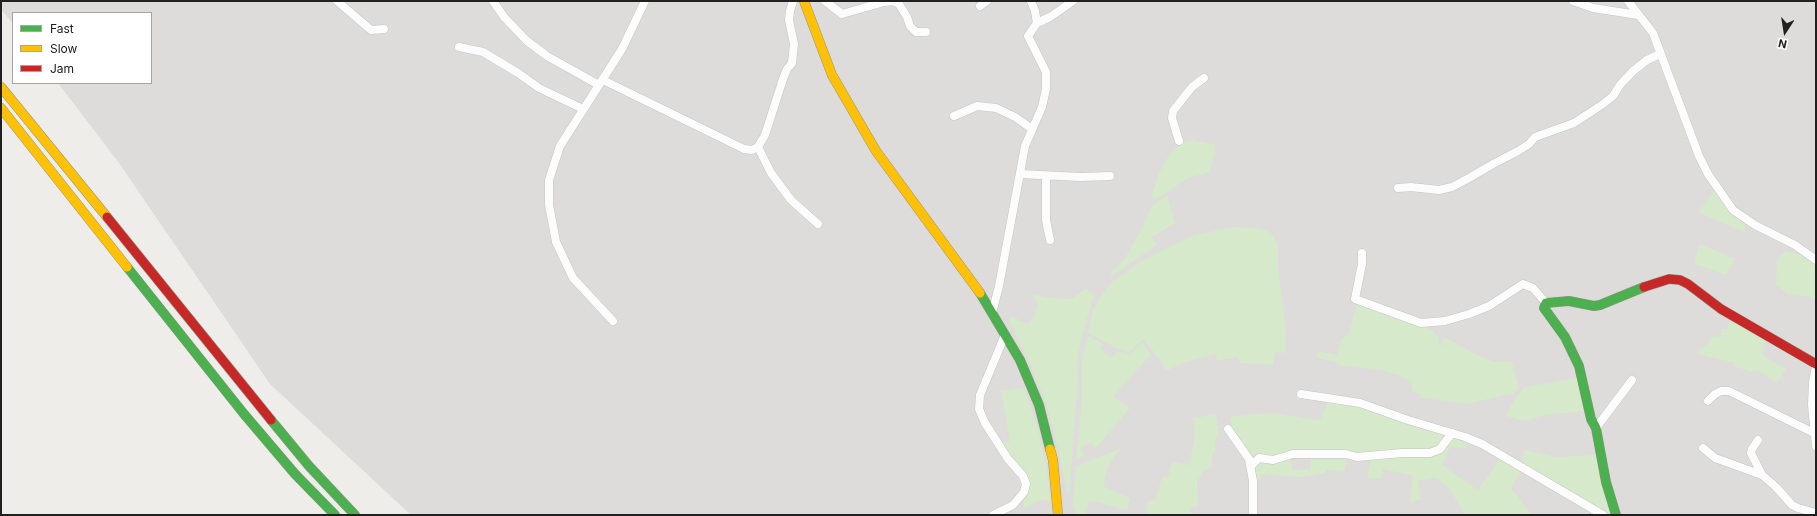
<!DOCTYPE html>
<html>
<head>
<meta charset="utf-8">
<style>
	body { margin:0 }
	#map { position:relative; width:1817px; height:516px; overflow:hidden; background:#eeede9; font-family:Inter,sans-serif }
	canvas { display:block }
	.frame { position:absolute; inset:0; border:2px solid #202020; pointer-events:none }
	.legend { position:absolute; left:12px; top:12px; width:140px; height:72px; box-sizing:border-box; background:#fff; border:1px solid #a6a6a6; margin:0; padding:5px 7px; list-style:none; font-size:12px; color:#202020 }
	.legend li { display:flex; align-items:center; gap:8px; height:20px }
	.legend b { width:20px; border:1px solid #a6a6a6 }
	.north { position:absolute; left:1765px; top:12px; width:40px; height:40px; -webkit-text-stroke:3px #fff; paint-order:stroke; rotate:192deg; font-size:11px; font-weight:700; line-height:16px; text-align:center; color:#202020 }
	.north::after { content:''; display:block; margin:auto; width:14px; height:18px; background:#202020; clip-path:polygon(50% 0,100% 100%,50% 72%,0 100%) }
</style>
</head>
<body>
<div id="map">
<canvas width="1817" height="516"></canvas>
<div class="frame"></div>
<ul class="legend">
<li><b style="height:5px;background:#4caf50"></b>Fast</li>
<li><b style="height:5px;background:#ffc107"></b>Slow</li>
<li><b style="height:5px;background:#c62828"></b>Jam</li>
</ul>
<div class="north">N</div>
</div>
<script>
const ctx = document.querySelector('canvas').getContext('2d');
ctx.lineJoin = 'round';
function fillPath(path, color) { ctx.fillStyle = color; ctx.fill(path, 'evenodd'); }
const toPath = rows => new Path2D(rows.map(r => 'M' + r).join(''));
function strokePath(path, color, width, dash) { ctx.strokeStyle = color; ctx.lineWidth = width; ctx.lineCap = dash ? 'butt' : 'round'; ctx.setLineDash(dash || []); ctx.stroke(path); }
fillPath(toPath([
	[1,1,1816,1,1816,515,411,515,270,384,119,163,58,83,151,83,151,13,13,13,13,24,1,9]
]), '#dddcda');
fillPath(toPath([
	[1192,140,1216,145,1210,172,1190,177,1153,201,1152,194,1159,173,1169,155,1179,144],
	[1715,190,1721,201,1745,225,1745,233,1698,212],
	[1167,195,1175,223,1152,237,1157,245,1109,278,1112,271,1123,261,1143,227,1151,207],
	[1235,227,1254,228,1266,230,1274,236,1278,248,1278,268,1286,333,1285,353,1275,352,1273,365,1240,363,1238,357,1217,361,1216,354,1185,362,1166,371,1160,360,1143,339,1129,353,1116,348,1088,333,1093,310,1102,295,1112,282,1143,260,1193,235],
	[1700,244,1735,259,1726,275,1694,263],
	[1785,252,1806,255,1816,265,1816,301,1811,297,1787,294,1776,285,1777,261,1781,255],
	[1086,288,1093,294,1093,298,1082,336,1077,362,1078,378,1069,498,1054,431,1045,401,1030,364,1009,320,1011,316,1027,324,1033,320,1038,304,1032,294,1050,298,1072,299],
	[1357,302,1433,330,1439,339,1438,344,1443,345,1444,337,1481,357,1495,362,1512,362,1519,389,1514,393,1466,404,1419,397,1420,394,1413,392,1411,383,1405,378,1383,370,1343,366,1337,364,1337,362,1317,358,1318,351,1337,355,1341,339,1349,334],
	[1734,317,1767,337,1762,349,1764,356,1786,369,1777,383,1756,370,1750,372,1734,366,1735,363,1697,354,1699,350,1709,343,1711,336,1720,337,1722,329,1726,329],
	[1088,336,1103,344,1099,349,1112,358,1118,351,1130,354,1142,342,1151,355,1113,396,1130,408,1095,449,1091,442,1081,448,1084,455,1076,460,1082,402,1082,361],
	[1578,378,1585,411,1544,415,1526,421,1506,416,1511,405,1524,387],
	[1024,388,1038,430,1046,464,1050,501,1041,500,1024,508,1023,471,1002,443,1010,441,1001,391],
	[1329,400,1364,405,1447,435,1434,450,1368,455,1324,453,1251,463,1233,431,1230,418,1234,416,1271,413,1320,420],
	[1216,414,1219,433,1215,439,1215,452,1212,454,1212,468,1205,470,1197,481,1198,506,1190,507,1191,515,1146,515,1148,501,1155,501,1162,477,1168,477,1172,462,1189,465,1195,437,1194,418],
	[1453,436,1473,441,1464,448,1450,447,1442,465,1478,490,1501,457,1521,470,1511,488,1532,515,1465,515,1449,488,1436,478,1418,481,1420,500,1410,503,1413,475,1383,469,1381,479,1367,478,1371,459,1388,456,1428,456],
	[1120,449,1108,466,1103,486,1130,498,1127,510,1089,500,1085,515,1077,515,1073,505,1076,466],
	[1525,450,1557,457,1597,455,1611,514,1543,478,1522,462],
	[1339,456,1347,459,1344,472,1326,470,1325,473,1300,477,1261,474,1260,481,1256,481,1253,475,1255,464,1259,460,1291,458,1292,470,1310,470,1311,459,1316,457]
]), '#d6e9ca');
const street = toPath([
	[337,1,371,30,384,29],
	[493,1,504,17,527,41,547,56,599,85],
	[825,1,842,14,884,2,893,1,899,4,907,17,910,26,916,32,926,32],
	[1031,1,1035,11,1037,23],
	[1573,1,1593,8,1638,15],
	[1628,1,1653,33,1699,156,1708,174,1733,210,1755,225,1795,245,1816,260],
	[980,6,987,1],
	[459,47,483,52,518,73,539,88,583,109],
	[603,80,744,149,752,150,758,147,765,135,783,79,787,69,792,63,794,44,789,20,790,11,793,1],
	[954,116,977,106,996,108,1015,117,1032,129],
	[1179,141,1172,118,1173,111,1192,87,1204,78],
	[758,147,771,173,791,200,818,224],
	[1020,174,1080,177,1110,176],
	[1046,176,1046,220,1050,240],
	[1398,188,1411,187,1439,190,1452,187,1469,178,1493,164,1518,151,1529,144,1535,137,1574,123,1603,104,1613,96,1620,85,1633,71,1647,60,1660,54],
	[1362,253,1362,264,1355,299,1421,323,1445,321,1469,314,1489,306,1523,284,1533,288,1546,303],
	[992,313,999,286,1025,146,1042,107,1046,89,1046,72,1028,36,1037,23,1050,17,1073,1],
	[613,321,573,278,556,242,549,205,549,180,560,146,622,49,645,1],
	[1816,367,1813,382,1812,405,1816,446],
	[1301,394,1360,403,1408,420,1465,437,1482,444,1603,515],
	[1708,401,1715,394,1721,391,1729,391,1814,433],
	[1596,428,1632,380],
	[1228,429,1249,459,1253,481,1253,515],
	[1758,440,1752,449,1751,453,1762,475],
	[1703,448,1715,458,1762,475,1776,487,1792,505,1798,508,1816,513],
	[1251,466,1259,458,1273,460,1293,454,1346,454,1357,457,1402,453,1430,453,1440,449,1452,433],
	[993,515,1013,505,1024,492,1026,484,1023,476,1008,459,985,423,979,409,980,395,1005,335]
]);
const fast = toPath([
	[127,267,244,414,295,474,335,515],
	[980,293,1020,360,1039,405,1050,449],
	[271,420,309,466,355,515],
	[1616,515,1606,482,1596,428,1591,419,1579,366,1565,337,1544,308,1546,303,1569,301,1594,306,1600,305,1644,287]
]);
const slow = toPath([
	[804,1,832,75,876,151,980,293],
	[1,87,107,217],
	[1,108,127,267],
	[1050,449,1053,460,1058,515]
]);
const jam = toPath([
	[107,217,271,420],
	[1644,287,1669,279,1680,280,1688,284,1721,309,1816,364]
]);
strokePath(street, '#c5c5c3', 9);
strokePath(fast, '#939782', 10);
strokePath(slow, '#939782', 10);
strokePath(jam, '#939782', 10);
strokePath(street, '#fcfcfc', 8);
strokePath(fast, '#4caf50', 9);
strokePath(slow, '#ffc107', 9);
strokePath(jam, '#c62828', 9);
</script>
</body>
</html>
